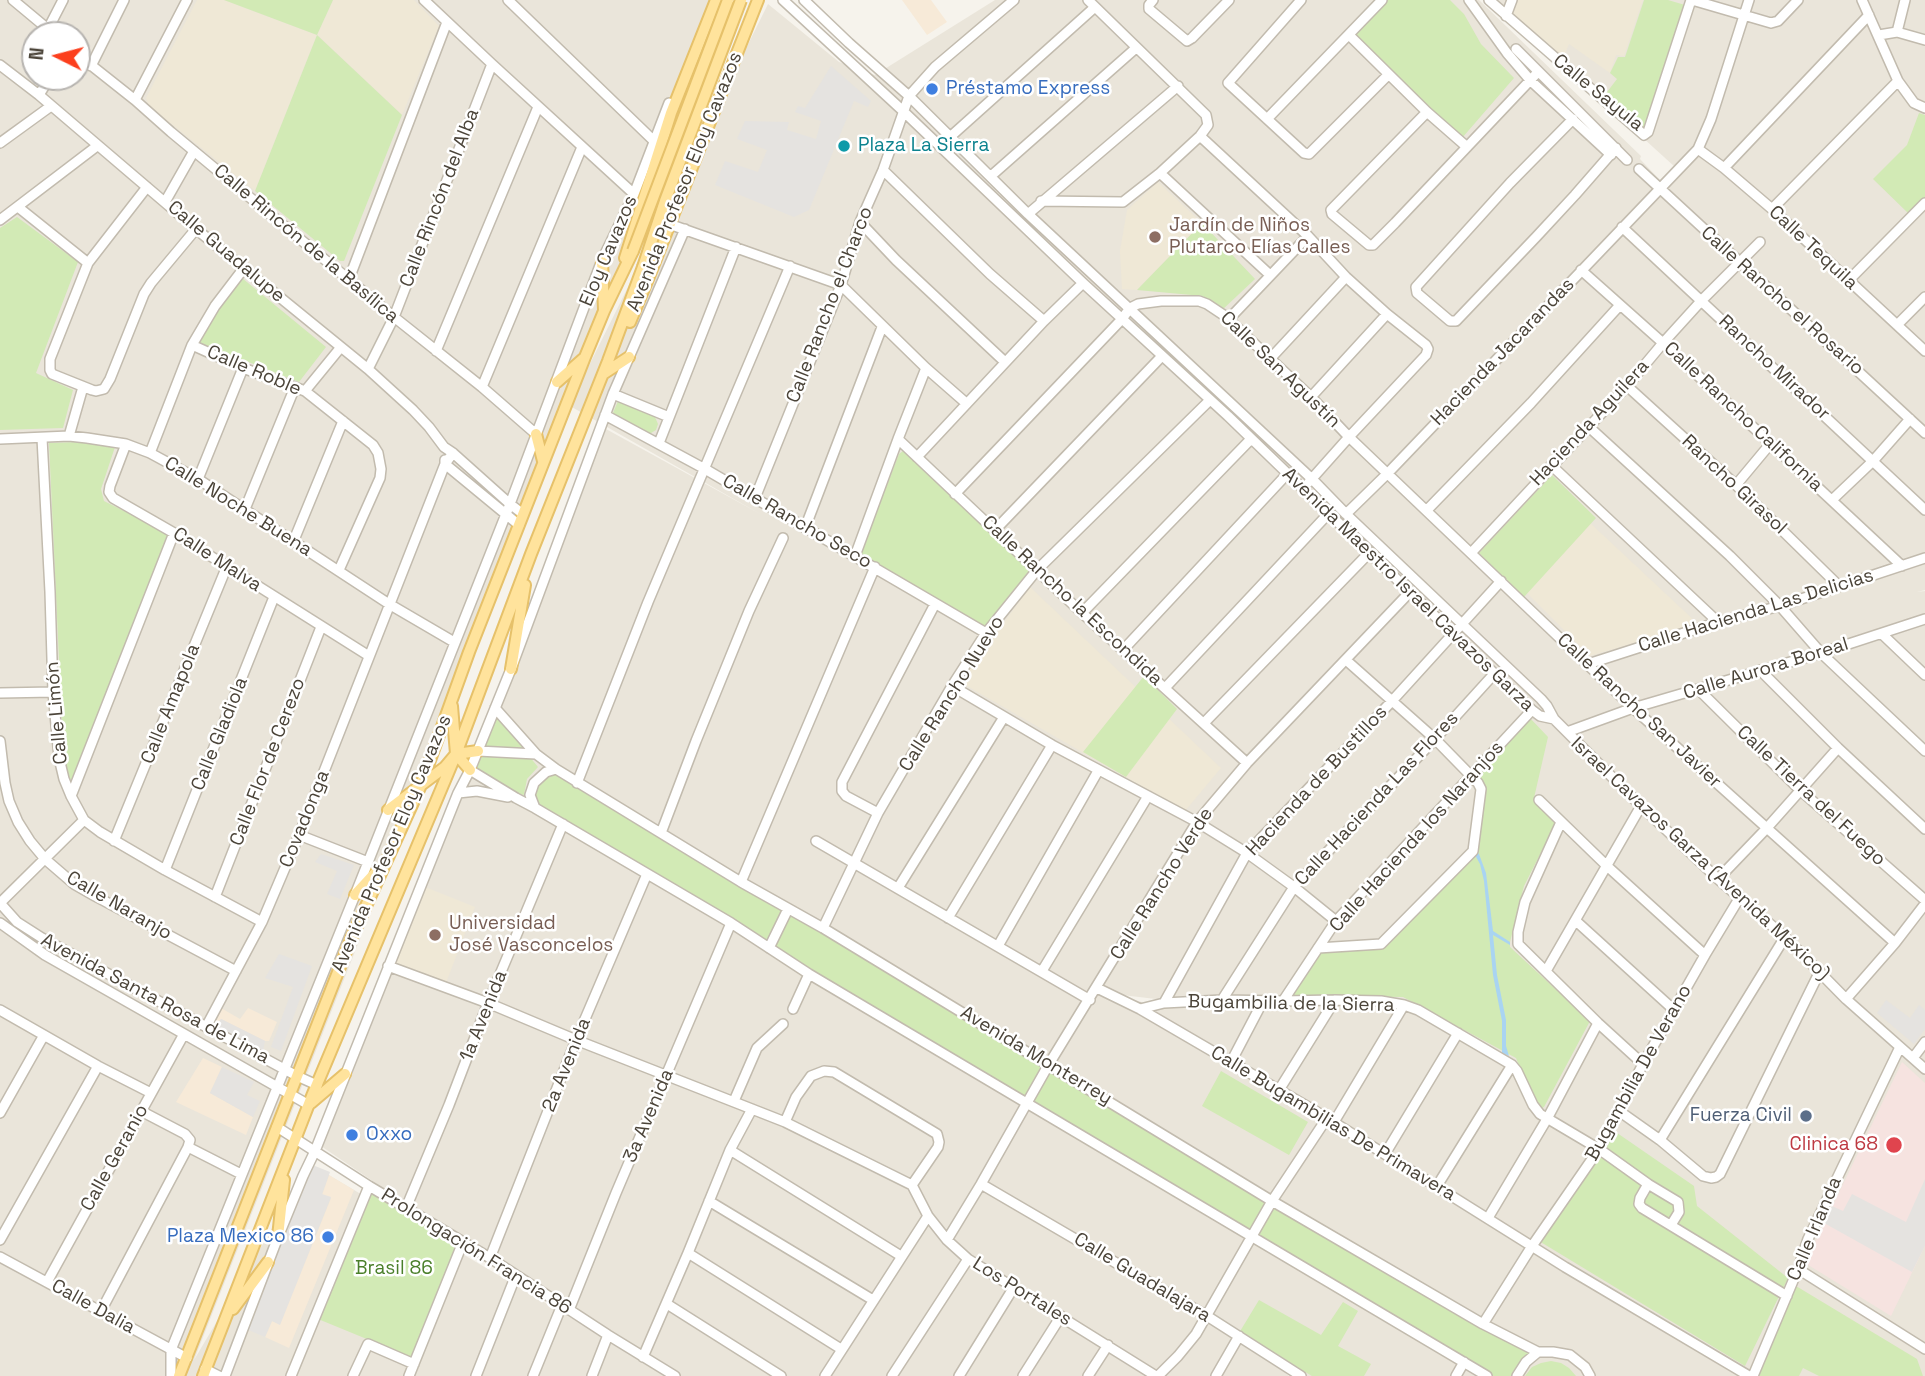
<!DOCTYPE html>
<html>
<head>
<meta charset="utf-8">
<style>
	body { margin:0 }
	#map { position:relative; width:1925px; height:1376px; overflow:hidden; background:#f6f3ec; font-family:"Space Grotesk",sans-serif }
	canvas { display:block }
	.north { position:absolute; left:21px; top:21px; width:70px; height:70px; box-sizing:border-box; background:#fff; border:2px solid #b7b4b0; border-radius:50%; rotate:276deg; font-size:19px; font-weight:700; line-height:28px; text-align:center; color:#4b4439 }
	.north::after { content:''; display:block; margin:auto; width:24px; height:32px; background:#fc3f1d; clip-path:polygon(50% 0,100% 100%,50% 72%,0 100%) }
</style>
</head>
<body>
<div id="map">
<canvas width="1925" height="1376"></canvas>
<div class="north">N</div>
</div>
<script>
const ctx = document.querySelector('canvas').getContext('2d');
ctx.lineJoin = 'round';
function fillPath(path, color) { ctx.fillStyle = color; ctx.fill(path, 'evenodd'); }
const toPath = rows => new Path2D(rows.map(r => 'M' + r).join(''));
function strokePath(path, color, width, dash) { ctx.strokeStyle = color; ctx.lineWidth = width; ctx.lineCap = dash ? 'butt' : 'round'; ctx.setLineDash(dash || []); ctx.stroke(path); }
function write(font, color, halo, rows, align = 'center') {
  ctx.font = font + ' "Space Grotesk",sans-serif'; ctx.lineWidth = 5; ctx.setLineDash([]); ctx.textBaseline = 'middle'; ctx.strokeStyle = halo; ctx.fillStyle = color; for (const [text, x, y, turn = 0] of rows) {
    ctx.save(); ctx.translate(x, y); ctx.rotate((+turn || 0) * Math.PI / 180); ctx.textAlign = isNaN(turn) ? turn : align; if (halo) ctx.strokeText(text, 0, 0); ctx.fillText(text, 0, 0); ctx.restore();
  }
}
fillPath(toPath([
	[0,0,716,0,573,398,768,4,839,62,875,75,995,0,1479,0,1641,156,1640,159,1660,180,1675,167,1491,0,1925,0,1925,590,1917,592,1925,591,1925,1376,1292,1376,1283,1371,1289,1376,0,1376],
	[35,35,77,35,77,77,35,77],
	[570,406,762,515,606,429,318,1144,603,1337,310,1164,194,1360],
	[1114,994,1164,1000,1258,1005,1170,1005,1145,1003]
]), '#eae5da');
fillPath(toPath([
	[902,0,931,0,947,22,927,35],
	[221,1008,240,1019,248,1008,277,1022,269,1041,265,1041,221,1019,214,1028],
	[203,1058,222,1067,210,1093,253,1117,246,1135,176,1102],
	[329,1175,354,1190,289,1348,265,1337,272,1321,280,1324,331,1198,322,1195]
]), '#f7ead8');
fillPath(toPath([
	[197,0,224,0,317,35,333,0,414,0,439,26,402,115,317,35,255,191,149,106,146,98],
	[1515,0,1643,0,1624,56,1616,55,1610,73,1569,44,1563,58,1511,13],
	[1158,182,1202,223,1137,290,1122,289,1120,251,1127,210],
	[1588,521,1698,624,1590,656,1524,590],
	[1030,587,1221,768,1185,811,960,682],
	[425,887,475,907,446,983,395,963]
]), '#efe8d6');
fillPath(toPath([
	[1902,1062,1925,1083,1925,1246,1891,1316,1805,1263]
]), '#f6e3e0');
fillPath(toPath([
	[224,0,333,0,317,35,402,115,344,261,340,261,255,191,317,35],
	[1385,0,1450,0,1464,14,1481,44,1514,78,1462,138,1354,35],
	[1644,0,1668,0,1685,5,1643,131,1604,96,1617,79,1610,73,1618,57,1625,57],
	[1919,113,1925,115,1925,197,1909,214,1873,179,1907,145],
	[17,217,78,262,36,373,73,390,63,428,0,430,0,228],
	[1202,223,1255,279,1221,311,1203,296,1137,290],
	[242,278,326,347,299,382,198,342,208,323],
	[619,399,655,417,658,424,656,430,651,433,644,433,612,415],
	[78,442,115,447,101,489,104,501,168,533,72,782,64,768,49,443],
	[903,451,1030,570,984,627,860,555,899,454],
	[1552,475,1596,518,1524,597,1479,553],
	[1144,676,1177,709,1126,777,1083,752],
	[1529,717,1548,737,1534,798,1557,821,1524,886,1510,942,1510,947,1590,1021,1544,1107,1540,1109,1534,1104,1516,1058,1403,997,1292,996,1319,951,1384,948,1475,855,1481,789,1472,777],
	[497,718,524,749,485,746],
	[480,752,529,756,538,767,527,779,524,795,510,791,472,769],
	[556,769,1272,1201,1538,1352,1517,1376,1483,1376,535,808,530,791],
	[1221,1071,1308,1122,1289,1155,1202,1106],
	[1607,1126,1694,1186,1697,1206,1788,1278,1745,1366,1539,1241],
	[370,1191,460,1245,413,1358,318,1319],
	[1796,1286,1917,1359,1923,1376,1819,1376,1803,1368,1799,1376,1756,1376],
	[1259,1300,1321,1335,1343,1302,1358,1311,1338,1346,1371,1364,1364,1376,1312,1376,1239,1333],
	[1551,1361,1561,1363,1569,1368,1576,1376,1525,1376,1532,1367,1541,1363]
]), '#d2eab5');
fillPath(toPath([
	[831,66,871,101,868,107,854,101,809,210,794,217,715,185,725,161,758,172,767,150,737,139,745,121,789,122,787,130,816,139,821,121,795,112,798,106,805,108],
	[321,854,354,865,340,899,327,894,337,871,315,862],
	[279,954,312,966,281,1051,271,1047,293,987,265,978],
	[1886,1000,1910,1018,1919,1005,1925,1010,1925,1029,1914,1044,1877,1013],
	[221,1019,265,1041,263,1051,214,1028],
	[222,1067,254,1082,247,1095,260,1101,253,1117,210,1093],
	[310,1164,330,1172,322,1194,331,1197,280,1325,272,1321,265,1337,246,1329],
	[1925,1179,1925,1246,1912,1272,1824,1223,1832,1206,1843,1211,1852,1194,1906,1222]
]), '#e5e3e0');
fillPath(toPath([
	[1476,851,1479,854,1486,873,1493,931,1510,942,1510,945,1493,935,1497,975,1506,1020,1506,1046,1509,1056,1502,1053,1502,1021,1493,975,1484,881,1480,864,1475,855]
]), '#a9d4f2');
const minor = toPath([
	[13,0,55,35],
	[424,0,492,64,634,194],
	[508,0,654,141],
	[783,0,902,110,1083,283,1228,416,1532,710,1540,716,1554,719],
	[804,0,849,43,909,96,1028,214,1312,479,1346,514,1541,699,1547,706,1554,719,1641,806,1718,879,1785,937,1846,999,1925,1069],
	[1153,0,1149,5,1149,9,1187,41,1192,38,1229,0],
	[1301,0,1228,83,1304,153,1309,154,1388,75],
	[1469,0,1507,53,1531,81,1611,155],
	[1489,0,1644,135,1648,132,1691,0],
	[1692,0,1771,23,1778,21,1798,0],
	[1862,0,1898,81,1914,103,1925,108],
	[1506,16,1512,0],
	[48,29,63,0],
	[1897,32,1925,40],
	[1349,35,1427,112,1467,147],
	[1879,35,1897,32,1905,0],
	[1516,49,1627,160],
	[77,54,135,100,171,132,394,317,482,387,536,434],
	[0,65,39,95,196,229,368,369,413,410,429,427,444,447,453,453,510,504,523,514],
	[91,66,124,0],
	[39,95,50,77],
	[135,100,187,0],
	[1427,112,1331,210,1332,214,1369,245,1373,245,1395,223,1538,72],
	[1267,119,1382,0],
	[1573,119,1510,183,1416,287,1417,293,1450,321,1456,321,1537,236,1575,195,1616,148],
	[1200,136,1308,236,1346,277,1387,314,1426,345,1428,349,1426,355,1349,437,1309,482],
	[950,137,1095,7],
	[0,143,51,106],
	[1698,149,1724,168,1772,209,1925,351],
	[1724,168,1869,15],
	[1639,169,1925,433],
	[883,170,990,274,1044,321],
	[1160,173,1270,275],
	[991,176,1136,48],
	[147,187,88,263,50,359,50,370,52,374,92,390,96,391,104,389,110,379,144,294,151,283,196,229],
	[1041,201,1123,202,1160,173,1200,136,1208,125,1206,115,1088,0],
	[165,202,194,151],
	[18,207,88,263],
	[1772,209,1898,81],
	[1028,214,1178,86],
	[0,220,97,146],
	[860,222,896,260,1005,362],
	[669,224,841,285,926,368,966,403],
	[1622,227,1925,510],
	[1581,270,1663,343,1902,566],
	[349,279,447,22],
	[1848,281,1925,203],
	[1228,320,1308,236],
	[1897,325,1925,297],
	[192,345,243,368,305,391,373,445,378,453,381,469,380,478,339,570],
	[436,351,538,107],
	[1270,359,1346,277],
	[368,369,394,317,492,64],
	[1627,386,1736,485,1839,586],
	[482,387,582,147],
	[305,391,341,347],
	[613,394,669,417],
	[1311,397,1387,314],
	[605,415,705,469,986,633],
	[1589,427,1730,556,1780,606,1821,653,1925,751],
	[69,436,83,387],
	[42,438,50,592,53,692,59,758,64,779,71,796,84,820,100,832,165,870,262,922],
	[0,439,69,436,87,438,126,444,150,453,198,479,389,604,454,642],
	[898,439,1082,613,1247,763],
	[659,443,736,247],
	[126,444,110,486,109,492,113,498,174,533,369,656],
	[150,453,192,345,215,306,244,268],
	[917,457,1044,321,1083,283],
	[445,460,445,464,519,525],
	[1551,465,1718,622],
	[198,479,243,368],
	[1736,485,1771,443],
	[955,494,1122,319,1130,308,1138,304,1161,301,1199,301,1207,304,1225,316,1311,397,1349,437,1633,708,1895,943],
	[755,498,841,285,860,222,883,170,909,96,935,67,1014,0],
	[1833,499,1873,461,1910,419],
	[245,509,295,387],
	[1427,510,1531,403,1620,305],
	[1346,514,1388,473,1698,149,1711,119,1749,0],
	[805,528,882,327],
	[995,530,1162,356],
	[294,540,343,421],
	[1471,553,1627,386,1663,343,1702,300,1760,242],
	[855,556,898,439,926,368],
	[1082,613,1251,439],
	[1882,634,1925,675],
	[1123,650,1288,473],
	[1588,664,1718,622,1780,606,1925,558],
	[1760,670,1838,748,1925,829],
	[952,686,1052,745,1197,822,1247,853,1294,887,1336,921],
	[1165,688,1329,513],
	[1698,689,1800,790,1925,900],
	[0,693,53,692],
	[495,708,536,754,556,769,741,882,823,928,1272,1201,1483,1324,1538,1352,1553,1352,1570,1355,1585,1367,1590,1376],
	[1204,723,1369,553],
	[1567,732,1633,708,1821,653,1925,619],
	[0,741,5,783,9,801,18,822,30,841,45,859,74,884,95,896,236,971],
	[478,751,536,754],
	[470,770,516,798,535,808,731,923,809,974,1487,1376],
	[577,783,648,602,790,266],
	[458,793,477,791,508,797],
	[71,796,174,533],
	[1539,800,1607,866,1705,955],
	[535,808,530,795,534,783,546,772,556,769],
	[878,813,846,796,842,791,842,782,935,604],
	[1561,822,1525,902,1518,932,1518,944,1598,1023,1643,1064],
	[661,833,696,741,749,611,783,538],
	[299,835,368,862],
	[114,841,227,566],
	[816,841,1090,1000],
	[165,870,274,597],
	[1718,879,1766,829,1838,748],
	[741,882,875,567],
	[898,888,1004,717],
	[215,897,321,627],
	[0,903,17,922,42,938,297,1076,317,1085],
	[0,903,84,820],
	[948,918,1052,745],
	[1576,921,1674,1010],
	[0,923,45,955,309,1105],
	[823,928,878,813,952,686,986,633,1037,570,1210,400],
	[998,946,1098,771],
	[769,948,788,909],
	[1318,948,1381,944,1473,851,1481,789,1478,783,1435,739,1346,660],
	[388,966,488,1003,576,1040,785,1122,912,1185],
	[1042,971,1148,796],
	[1546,971,1641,806],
	[1097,988,1140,1009,1327,1118,1565,1267,1749,1376],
	[1846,999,1895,943,1925,904],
	[1222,1000,1294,887,1435,739,1494,674],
	[1283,1001,1336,921,1532,710],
	[1164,1003,1247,853,1392,701,1501,581],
	[793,1009,809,974],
	[1140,1009,1164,1003,1222,1000,1283,1001,1335,1000,1381,1001,1404,1005,1418,1010,1512,1065,1517,1071,1533,1105,1540,1114,1599,1149,1648,1184,1640,1198,1639,1204,1642,1208,1787,1296],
	[0,1010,98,1066,151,1093],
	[206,1027,262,922,299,835,445,464,453,453],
	[1913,1058,1925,1042],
	[1231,1062,1263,1001],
	[1279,1090,1335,1000],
	[734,1101,757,1048,783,1024],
	[1619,1111,1660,1140,1703,1176,1711,1178,1716,1177,1720,1174,1820,971],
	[0,1113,44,1035],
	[785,1122,796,1097,811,1076,824,1071,834,1072,937,1134,939,1142,938,1147,912,1185],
	[1334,1122,1404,1005],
	[277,1127,369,1186,490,1258,608,1335,675,1376],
	[1660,1140,1785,937],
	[188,1147,241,1174],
	[730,1150,901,1256],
	[1385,1154,1458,1033],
	[981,1184,1207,1316,1301,1376],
	[1648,1184,1678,1202,1679,1212,1671,1225],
	[912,1185,928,1216,947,1240,968,1259,1156,1376],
	[1437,1186,1512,1065],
	[709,1201,873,1300],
	[406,1208,449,1105,488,1003,563,824],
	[1488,1218,1547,1119,1598,1023],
	[0,1240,98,1066],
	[947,1240,981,1184,1049,1064,1197,822,1247,763,1409,593],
	[688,1253,841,1349],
	[0,1257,187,1358],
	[490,1258,576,1040,647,874],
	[1798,1269,1925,1349],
	[47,1282,184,1034],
	[667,1304,781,1376],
	[569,1310,616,1193,731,923],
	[101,1311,188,1147,190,1140,185,1134,141,1111],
	[1483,1324,1532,1246,1599,1149,1643,1064,1705,955,1740,897],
	[643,1357,688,1253,730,1150,752,1109],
	[205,1369,219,1376],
	[171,1376,171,1350,355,895,510,504,602,260,634,194,669,103],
	[225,1376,278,1237,303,1176,315,1151,458,793,470,770,511,669,613,394,685,229],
	[291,1376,369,1186],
	[353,1376,368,1344,414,1364],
	[409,1376,463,1242],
	[476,1376,516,1275],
	[533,1376,562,1305],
	[592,1376,608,1335],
	[825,1376,928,1216],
	[892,1376,968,1259],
	[959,1376,1014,1287],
	[1023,1376,1061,1316],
	[1088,1376,1108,1345],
	[1158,1376,1178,1356,1196,1334,1272,1201,1327,1118],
	[1216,1376,1239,1336],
	[1456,1376,1464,1362],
	[1517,1376,1526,1362,1538,1352],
	[1753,1376,1798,1269,1808,1239,1900,1047]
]);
const major = toPath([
	[625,258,671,113,716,0],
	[602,260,604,310],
	[630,322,650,274,758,0],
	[603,374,629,357],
	[557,382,583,359],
	[536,434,543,461],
	[511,669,525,585],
	[452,706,456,754,470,770],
	[388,810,445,767,456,754,478,751],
	[355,895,379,869],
	[311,1103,345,1074],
	[278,1237,284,1180],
	[233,1309,268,1262],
	[179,1376,351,939,421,785,469,652,585,357,604,311,633,251],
	[203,1376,312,1096,456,754,531,554,608,361,643,267]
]);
strokePath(minor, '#c2bbae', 12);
strokePath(major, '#e6c16a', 14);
strokePath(minor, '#fff', 9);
strokePath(major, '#ffe39c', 10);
const majorBridge = toPath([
	[633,251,728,0],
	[643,267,665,201,741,0]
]);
strokePath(majorBridge, '#e6c16a', 14, []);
strokePath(majorBridge, '#ffe39c', 10);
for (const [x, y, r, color] of [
	[932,89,7,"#3f7fe0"],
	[844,146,7,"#0f9aa8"],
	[1155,237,7,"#8d6e63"],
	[435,935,7,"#8d6e63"],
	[1806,1116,7,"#5c6f8a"],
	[352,1135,7,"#3f7fe0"],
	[1894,1145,9,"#e0444e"],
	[328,1237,7,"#3f7fe0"]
]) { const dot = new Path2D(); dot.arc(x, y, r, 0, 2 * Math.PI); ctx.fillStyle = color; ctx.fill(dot); strokePath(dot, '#fff', 2.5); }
write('19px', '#366cbe', '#fff', [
	["Préstamo Express",946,89],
	["Oxxo",366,1135],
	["Plaza Mexico 86",314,1237,"right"]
], 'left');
write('19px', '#4b4439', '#fff', [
	["Calle Sayula",1598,93,39],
	["Avenida Profesor Eloy Cavazos",685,182,-68],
	["Calle Rincón del Alba",440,198,-69],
	["Calle Rincón de la Basílica",306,244,40],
	["Calle Tequila",1813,248,43],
	["Eloy Cavazos",609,251,-67],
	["Calle Guadalupe",226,252,40],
	["Calle Rancho el Rosario",1782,301,42],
	["Calle Rancho el Charco",830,305,-69],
	["Hacienda Jacarandas",1503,352,-46],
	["Rancho Mirador",1774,368,43],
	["Calle San Agustín",1280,370,44],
	["Calle Roble",254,371,23],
	["Calle Rancho California",1743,417,43],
	["Hacienda Aguilera",1590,423,-47],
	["Rancho Girasol",1734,485,43],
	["Calle Noche Buena",238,507,32],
	["Calle Rancho Seco",797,522,30],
	["Calle Malva",217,560,33],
	["Avenida Maestro Israel Cavazos Garza",1408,590,44],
	["Calle Rancho la Escondida",1072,601,43],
	["Calle Hacienda Las Delicias",1756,611,-17],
	["Calle Aurora Boreal",1766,669,-17],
	["Calle Rancho Nuevo",952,694,-58],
	["Calle Amapola",171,704,-68],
	["Calle Rancho San Javier",1639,711,43],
	["Calle Limón",57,713,-95],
	["Calle Gladiola",220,734,-68],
	["Calle Flor de Cerezo",268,762,-69],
	["Hacienda de Bustillos",1317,781,-47],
	["Calle Tierra del Fuego",1811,796,43],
	["Calle Hacienda Las Flores",1377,799,-47],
	["Covadonga",305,819,-68],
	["Calle Hacienda los Naranjos",1417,837,-48],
	["Avenida Profesor Eloy Cavazos",392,844,-67],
	["Israel Cavazos Garza (Avenida México)",1700,859,43],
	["Calle Rancho Verde",1162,884,-58],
	["Calle Naranjo",119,906,30],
	["Avenida Santa Rosa de Lima",155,999,28],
	["Bugambilia de la Sierra",1291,1004,1],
	["1a Avenida",484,1016,-68],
	["Avenida Monterrey",1036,1056,31],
	["2a Avenida",567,1065,-68],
	["Bugambilia De Verano",1639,1073,-61],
	["3a Avenida",649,1116,-67],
	["Calle Bugambilias De Primavera",1333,1124,31],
	["Calle Geranio",115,1158,-61],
	["Calle Irlanda",1815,1229,-67],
	["Prolongación Francia 86",476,1252,32],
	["Calle Guadalajara",1142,1278,31],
	["Los Portales",1022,1292,32],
	["Calle Dalia",93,1307,29]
]);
write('19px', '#0d838f', '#fff', [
	["Plaza La Sierra",858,146]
], 'left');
write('19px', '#785e54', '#fff', [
	["Jardín de Niños",1169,226],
	["Plutarco Elías Calles",1169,248],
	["Universidad",449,924],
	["José Vasconcelos",449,946]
], 'left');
write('19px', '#4e5e75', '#fff', [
	["Fuerza Civil",1792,1116]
], 'right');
write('19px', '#be3a42', '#fff', [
	["Clinica 68",1878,1145]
], 'right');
write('19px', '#4a7f2a', '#fff', [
	["Brasil 86",394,1269]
]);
</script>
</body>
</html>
